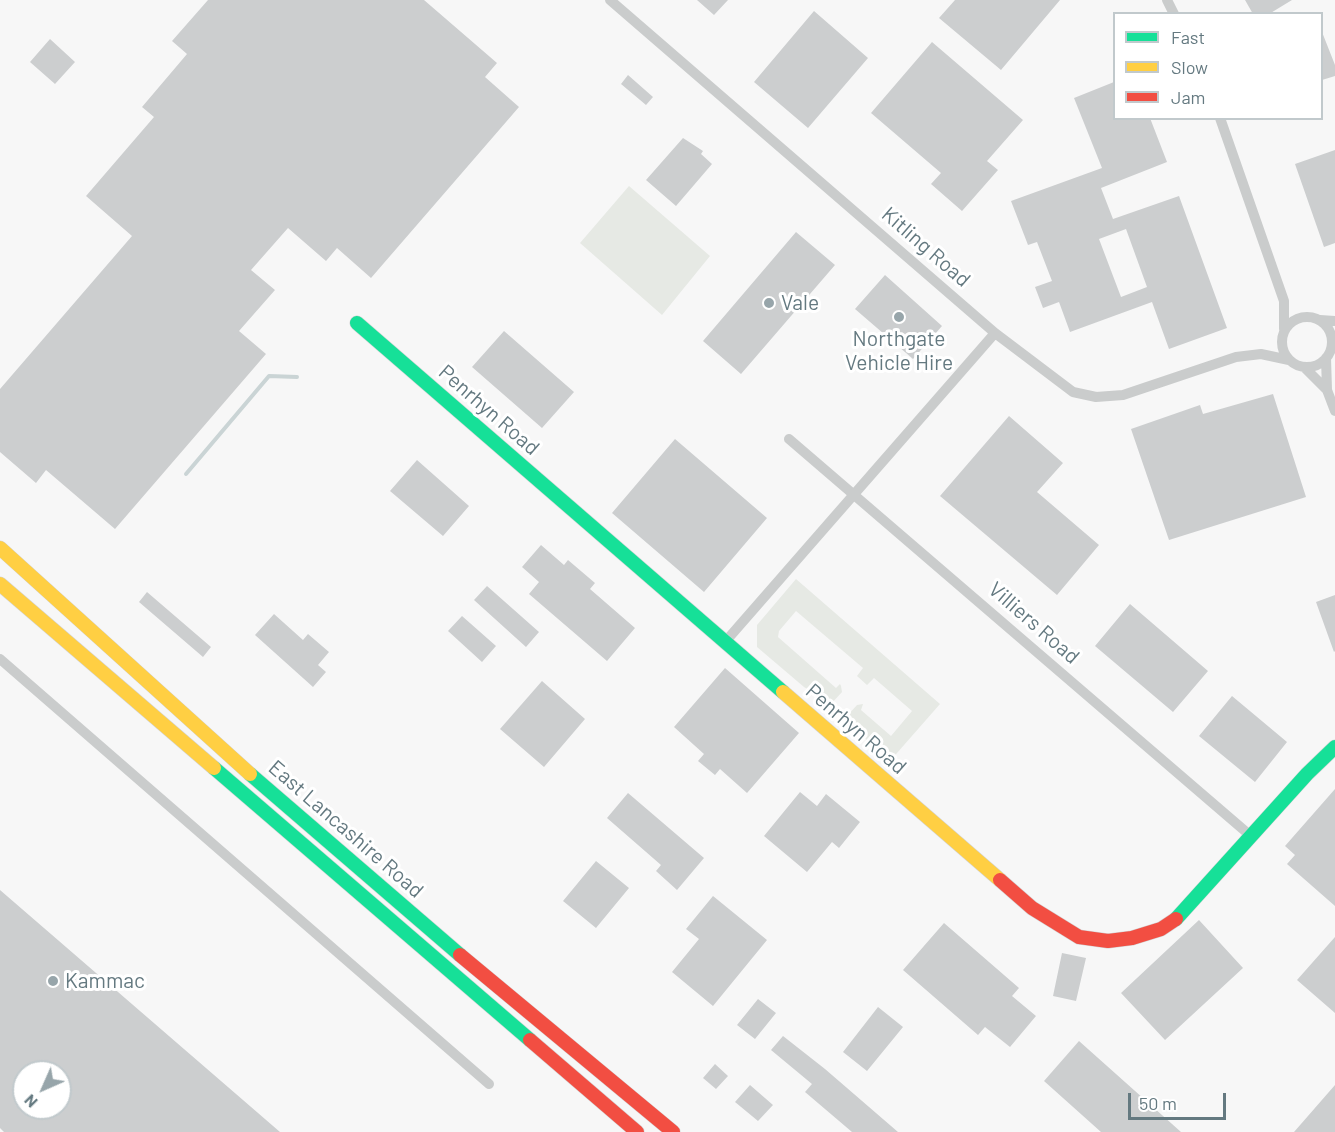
<!DOCTYPE html>
<html>
<head>
<meta charset="utf-8">
<style>
	body { margin:0 }
	#map { position:relative; width:1335px; height:1132px; overflow:hidden; background:#f7f7f7; font-family:Barlow,sans-serif }
	canvas { display:block }
	.legend { position:absolute; left:1113px; top:12px; width:210px; height:108px; box-sizing:border-box; background:#fff; border:2px solid #c1c9cc; margin:0; padding:8px 10px; list-style:none; font-size:18px; color:#647980 }
	.legend li { display:flex; align-items:center; gap:12px; height:30px }
	.legend b { width:30px; border:2px solid #c1c9cc }
	.north { position:absolute; left:12px; top:1060px; width:60px; height:60px; box-sizing:border-box; background:#fff; border:2px solid #c1c9cc; border-radius:50%; rotate:225deg; font-size:16px; font-weight:700; line-height:24px; text-align:center; color:#647980 }
	.north::after { content:''; display:block; margin:auto; width:21px; height:27px; background:#97a5aa; clip-path:polygon(50% 0,100% 100%,50% 72%,0 100%) }
	.scale { position:absolute; left:1128px; top:1093px; width:98px; height:27px; box-sizing:border-box; border:3px solid #647980; border-top:0; padding-left:8px; font-size:18px; line-height:21px; white-space:nowrap; color:#647980; -webkit-text-stroke:4px #fff; paint-order:stroke }
</style>
</head>
<body>
<div id="map">
<canvas width="1335" height="1132"></canvas>
<ul class="legend">
<li><b style="height:8px;background:#16e098"></b>Fast</li>
<li><b style="height:8px;background:#ffcf43"></b>Slow</li>
<li><b style="height:8px;background:#f24e42"></b>Jam</li>
</ul>
<div class="north">N</div>
<div class="scale">50 m</div>
</div>
<script>
const ctx = document.querySelector('canvas').getContext('2d');
ctx.lineJoin = 'round';
function fillPath(path, color) { ctx.fillStyle = color; ctx.fill(path, 'evenodd'); }
const toPath = rows => new Path2D(rows.map(r => 'M' + r).join(''));
function strokePath(path, color, width, dash) { ctx.strokeStyle = color; ctx.lineWidth = width; ctx.lineCap = dash ? 'butt' : 'round'; ctx.setLineDash(dash || []); ctx.stroke(path); }
function write(font, color, halo, rows, align = 'center') {
  ctx.font = font + ' Barlow,sans-serif'; ctx.lineWidth = 6; ctx.setLineDash([]); ctx.textBaseline = 'middle'; ctx.strokeStyle = halo; ctx.fillStyle = color; for (const [text, x, y, turn = 0] of rows) {
    ctx.save(); ctx.translate(x, y); ctx.rotate((+turn || 0) * Math.PI / 180); ctx.textAlign = isNaN(turn) ? turn : align; if (halo) ctx.strokeText(text, 0, 0); ctx.fillText(text, 0, 0); ctx.restore();
  }
}
fillPath(toPath([
	[629,186,710,256,662,315,580,243],
	[796,579,940,704,890,761,872,746,846,717,857,705,863,704,861,710,891,736,912,711,874,678,867,685,857,676,863,668,796,611,779,631,778,637,836,688,840,684,841,686,842,692,831,704,804,687,757,647,757,625]
]), '#e6e9e4');
strokePath(toPath([
	[186,474,269,376,297,377]
]), '#cad4d5', 4);
fillPath(toPath([
	[208,0,424,0,497,63,485,77,519,107,371,278,337,248,326,261,288,228,251,270,275,290,239,331,266,354,115,529,46,470,36,483,0,452,0,389,132,236,86,196,154,117,142,107,187,54,172,41],
	[697,0,728,0,714,15],
	[955,0,1060,0,1001,70,939,18],
	[1245,0,1292,0,1269,14,1253,14],
	[814,11,868,58,808,128,754,82],
	[1322,32,1335,65,1335,76,1322,80],
	[50,39,75,62,55,84,30,62],
	[932,42,1023,120,987,161,998,170,962,211,931,184,941,173,871,113],
	[628,75,653,97,646,105,621,84],
	[1114,82,1114,118,1150,118,1167,162,1101,188,1113,219,1179,196,1227,328,1169,349,1152,302,1070,332,1059,302,1043,308,1035,287,1052,281,1037,242,1028,245,1011,201,1102,168,1074,98],
	[1126,229,1147,287,1121,297,1099,239],
	[683,138,703,151,701,154,712,164,676,206,646,180],
	[1335,150,1335,243,1324,247,1295,164],
	[796,232,835,265,741,374,703,341],
	[885,275,942,326,913,359,855,309],
	[504,331,574,392,542,428,472,367],
	[1273,394,1306,497,1169,540,1131,429,1200,405,1203,414],
	[1009,416,1063,463,1037,492,1099,545,1057,595,940,496],
	[675,439,767,518,704,592,612,513],
	[417,460,469,506,443,536,390,491],
	[541,545,564,565,568,560,595,583,590,589,635,628,607,661,529,594,539,582,522,567],
	[487,586,539,632,526,647,474,600],
	[147,592,211,647,203,657,139,602],
	[1335,595,1335,651,1334,652,1316,602],
	[1130,604,1208,671,1173,712,1095,646],
	[274,614,303,640,308,634,329,652,318,665,326,672,313,687,255,635],
	[462,616,496,646,482,662,448,631],
	[725,668,799,733,747,793,720,769,715,775,698,761,704,754,674,727],
	[542,681,585,719,544,767,500,729],
	[1232,696,1287,742,1255,782,1199,736],
	[1335,789,1335,906,1287,864,1295,855,1285,846],
	[800,792,817,806,826,794,860,822,839,848,832,842,807,872,764,836],
	[628,793,704,858,677,890,656,871,661,865,607,818],
	[596,861,629,888,596,928,563,901],
	[0,890,280,1132,4,1132,0,1128],
	[24,1072,60,1072,60,1108,24,1108],
	[713,896,767,940,713,1006,672,972,699,939,686,929],
	[1199,920,1243,968,1165,1040,1121,993],
	[944,923,1019,988,1012,996,1036,1016,1010,1047,985,1027,978,1035,903,970],
	[1335,937,1335,1013,1297,980],
	[1062,953,1086,958,1076,1001,1053,996],
	[758,999,776,1013,755,1039,737,1025],
	[878,1007,903,1027,867,1071,843,1052],
	[783,1036,825,1069,898,1132,852,1132,805,1092,812,1084,771,1050],
	[1079,1041,1181,1132,1101,1132,1044,1081],
	[715,1064,728,1076,716,1089,703,1078],
	[750,1085,773,1105,758,1121,735,1102],
	[1335,1085,1335,1132,1294,1132]
]), '#cccecf');
const fast = toPath([
	[357,323,783,692],
	[214,768,530,1040],
	[250,774,460,955],
	[1176,919,1307,774,1335,747]
]);
const slow = toPath([
	[0,548,250,774],
	[0,584,214,768],
	[783,692,1000,880]
]);
const jam = toPath([
	[1000,880,1032,908,1079,937,1108,941,1132,938,1161,929,1176,919],
	[460,955,673,1132],
	[530,1040,637,1132]
]);
strokePath(fast, '#d2d3d4', 15);
strokePath(slow, '#d2d3d4', 15);
strokePath(jam, '#d2d3d4', 15);
strokePath(toPath([
	[610,0,995,333,1073,392,1096,397,1123,395,1236,357,1261,354,1289,360],
	[1167,0,1174,14],
	[1220,118,1284,301,1284,329],
	'1282 342a25 25 0 1 1 50 0a25 25 0 1 1-50 0Z',
	[1320,320,1335,321],
	[1326,358,1327,390,1335,411],
	[1304,367,1327,390],
	[789,439,1252,837],
	[725,642,995,333],
	[0,659,489,1084]
]), '#cacccc', 10);
strokePath(fast, '#16e098', 14);
strokePath(slow, '#ffcf43', 14);
strokePath(jam, '#f24e42', 14);
for (const [x, y, r, color] of [
	[769,303,6,"#97a5aa"],
	[899,317,6,"#97a5aa"],
	[53,981,6,"#97a5aa"]
]) { const dot = new Path2D(); dot.arc(x, y, r, 0, 2 * Math.PI); ctx.fillStyle = color; ctx.fill(dot); strokePath(dot, '#fff', 2); }
write('21px', '#647980', '#fff', [
	["Kitling Road",926,247,41],
	["Penrhyn Road",489,410,41],
	["Villiers Road",1034,623,41],
	["Penrhyn Road",856,729,41],
	["East Lancashire Road",346,829,41]
]);
write('21px', '#647980', '#fff', [
	["Vale",781,303],
	["Northgate",899,339,"center"],
	["Vehicle Hire",899,363,"center"],
	["Kammac",65,981]
], 'left');
</script>
</body>
</html>
